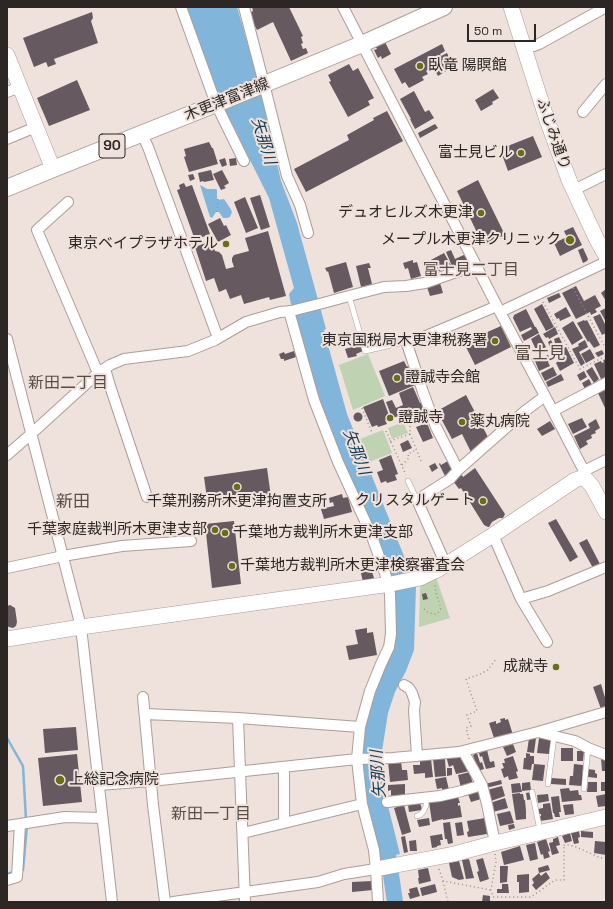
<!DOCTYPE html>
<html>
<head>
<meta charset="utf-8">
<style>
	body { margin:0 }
	#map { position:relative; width:613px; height:909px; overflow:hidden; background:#efe1db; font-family:"Space Grotesk",sans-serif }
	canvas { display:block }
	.frame { position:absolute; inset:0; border:8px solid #2c2724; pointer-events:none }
	.scale { position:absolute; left:467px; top:24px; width:69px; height:18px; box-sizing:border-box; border:2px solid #2c2724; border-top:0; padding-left:5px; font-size:12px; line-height:14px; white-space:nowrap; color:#2c2724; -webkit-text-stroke:3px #efe1db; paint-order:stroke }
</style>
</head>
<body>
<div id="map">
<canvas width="613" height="909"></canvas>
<div class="frame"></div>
<div class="scale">50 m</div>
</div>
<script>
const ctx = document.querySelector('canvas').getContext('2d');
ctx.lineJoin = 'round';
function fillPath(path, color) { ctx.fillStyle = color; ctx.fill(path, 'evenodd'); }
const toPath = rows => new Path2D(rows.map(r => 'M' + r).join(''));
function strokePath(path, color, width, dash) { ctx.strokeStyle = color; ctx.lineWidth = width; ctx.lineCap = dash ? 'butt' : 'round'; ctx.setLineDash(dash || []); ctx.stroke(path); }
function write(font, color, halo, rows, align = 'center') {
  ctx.font = font + ' "Space Grotesk","Noto Sans JP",sans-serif'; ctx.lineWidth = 4; ctx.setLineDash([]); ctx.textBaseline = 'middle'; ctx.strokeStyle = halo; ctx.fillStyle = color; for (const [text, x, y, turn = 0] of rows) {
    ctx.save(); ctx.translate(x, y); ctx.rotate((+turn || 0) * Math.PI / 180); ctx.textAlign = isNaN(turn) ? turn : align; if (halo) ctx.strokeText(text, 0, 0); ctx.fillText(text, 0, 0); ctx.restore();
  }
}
fillPath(toPath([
	[368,354,385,396,353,410,339,365],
	[403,422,408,433,392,439,388,428],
	[383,430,392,453,369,462,360,439],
	[436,577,450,618,419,627,420,586]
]), '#bfd3b2');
fillPath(toPath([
	[187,7,237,7,257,76,281,181,297,223,326,329,324,330,331,356,347,414,416,586,414,650,406,671,395,692,388,713,382,751,382,773,387,802,400,854,379,858,365,804,360,764,363,730,373,692,395,634,395,591,390,574,331,432,305,355,293,315,289,294,294,288,269,198,241,142,232,123,229,123,215,91],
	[200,185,207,189,216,189,217,190,217,199,218,200,224,199,230,208,232,212,230,217,227,218,223,218,219,212,216,212,212,218,210,217]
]), '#81b5d9');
strokePath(toPath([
	[7,738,23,766,26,820],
	[19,871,23,870,27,825],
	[7,874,14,872]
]), '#81b5d9', 2.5);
strokePath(toPath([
	[385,834,395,902]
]), '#81b5d9', 16);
fillPath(toPath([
	[252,7,289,7,303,36,301,37,303,43,301,44,303,49,306,48,308,53,291,61,273,22,257,30,248,13,253,11],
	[92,12,93,18,91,21,98,43,54,59,56,64,48,67,46,62,34,67,23,38],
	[385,42,391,54,382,59,381,56,378,58,374,50,377,49,376,47],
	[442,44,445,51,440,54,441,56,447,53,454,67,445,72,442,66,440,67,443,73,438,76,433,67,426,71,428,74,422,77,424,80,409,88,405,82,402,84,394,69],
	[349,64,353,71,358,68,374,98,368,101,370,105,348,117,329,82,331,81,328,75],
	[77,80,90,110,49,126,37,98],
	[493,89,499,98,492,102,493,104,481,111,475,100],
	[414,91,425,112,429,110,434,118,415,129,410,119,411,119,400,99],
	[387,111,403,141,306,192,294,169,349,140,347,135,374,120,373,118],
	[435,124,438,128,420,138,418,133],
	[533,136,542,157,508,171,500,149],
	[209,142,212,148,213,148,218,164,189,172,184,157,186,156,184,149],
	[225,158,227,165,222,167,219,160],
	[236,158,237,165,230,166,229,159],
	[211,170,214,180,204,182,203,181,200,182,198,173],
	[222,170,229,183,224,186,226,188,221,190,213,174],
	[193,174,195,179,190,181,188,175],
	[478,180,505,235,483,245,457,191],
	[184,183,186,187,192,185,210,234,195,240,177,190,180,189,179,185],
	[260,195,270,227,261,230,250,198],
	[245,197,258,228,246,233,234,202],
	[220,218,224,226,226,225,231,235,218,242,208,224],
	[573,227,582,245,560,256,554,243,567,237,564,231],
	[268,231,286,296,270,300,269,297,244,304,241,295,230,299,226,289,219,292,214,278,206,281,195,247,211,241,215,251,219,252,222,255,226,269,234,267,232,261,232,258,234,255,249,251,245,238],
	[583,248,588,259,587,261,583,263,578,250],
	[451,250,455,259,466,254,469,262,455,268,454,265,452,266,446,252],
	[444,253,451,265,435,273,433,271,432,272,427,262],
	[413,260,413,263,417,262,421,276,411,279,408,268,405,269,403,263],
	[346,262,353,287,334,293,328,271,327,272,325,268],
	[369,263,371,268,368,268,372,284,361,287,356,266],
	[440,283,443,293,430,296,427,287],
	[576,286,584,301,595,295,601,306,595,309,597,312,591,315,590,312,576,319,562,293],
	[606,289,606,301,601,293],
	[559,293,561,297,549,303,547,298],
	[542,304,554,327,546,331,534,309],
	[566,307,571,316,560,321,559,318,557,319,554,314],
	[606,308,606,322,600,311],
	[526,309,535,327,536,327,539,333,524,341,521,335,532,329,531,327,520,332,513,318,514,315],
	[600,314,606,326,606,333,602,335,593,317],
	[584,320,585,321,587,320,600,345,594,348,589,341,588,342,577,323],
	[573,321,583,338,572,345,562,328],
	[501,326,511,347,475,365,462,339,472,334,474,338],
	[555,327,558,334,549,339,548,337,546,338,543,334],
	[539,334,546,347,537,352,531,339],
	[559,337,564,347,552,352,548,342,551,340,553,344,555,343,554,339],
	[371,340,373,347,366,349,364,343],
	[585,340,588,347,579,352,585,363,581,366,572,349,579,346,578,344],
	[361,344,363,351,356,354,357,356,348,358,345,349],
	[566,347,574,363,560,371,556,363,558,361,555,356,557,354,556,352],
	[590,349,595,358,586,363,581,354],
	[602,350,604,354,598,357,595,353],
	[294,351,296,357,284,361,284,359,281,359,279,354,284,352,285,354],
	[548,355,551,361,548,362,550,366,539,371,535,361],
	[606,359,606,377,601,379,594,364,601,361,602,363,604,362,603,360],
	[404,361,407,367,408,366,413,378,412,379,415,385,389,396,379,371],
	[553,367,557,375,545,381,541,373],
	[592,367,599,379,594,383,586,371],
	[584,371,587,377,580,381,577,375],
	[561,374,564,380,548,387,546,382],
	[589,379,592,385,585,389,582,383],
	[413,387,420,403,421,403,427,417,413,423,409,413,407,414,405,409,397,412,399,416,392,418,386,402,392,400,396,408,403,405,399,393],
	[603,388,606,393,606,410,597,391],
	[466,395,489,439,472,454,462,434,452,439,437,411],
	[383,399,390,418,385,420,387,424,378,427,377,425,372,427,363,407],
	'353.5 417a4.5 4.5 0 1 1 9 0a4.5 4.5 0 1 1-9 0Z',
	[582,418,587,427,573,434,568,424],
	[596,419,600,428,595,431,596,433,591,435,592,438,586,441,588,444,580,449,574,436,590,428,588,424],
	[550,421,555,429,542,436,537,429],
	[427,423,433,438,423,442,416,427],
	[408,440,412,448,403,452,400,444],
	[391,455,398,474,395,475,397,480,387,483,386,481,381,483,377,472,383,470,379,460],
	[448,461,453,472,445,476,439,464,440,463,441,465],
	[435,463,438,468,432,472,429,466],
	[267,468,271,497,208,506,204,477],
	[475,468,505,514,503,518,499,518,492,522,489,527,488,527,484,525,461,488,459,489,453,481,462,475,463,477],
	[342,494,343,498,348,497,352,512,324,519,321,509,334,506,333,502,330,503,329,498],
	[556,519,578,557,570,562,548,523],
	[234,521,241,584,212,588,205,524],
	[587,539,600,564,593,568,579,543],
	[369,562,374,578,371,579,371,580,363,582,360,569,363,568,362,564],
	[426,593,428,599,423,600,422,594],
	[10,605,15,608,17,622,16,626,13,628,9,627,7,626,7,606],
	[367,628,367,633,373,632,377,655,349,660,346,646,358,644,355,630],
	[601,684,606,701,606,707,601,709,593,687],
	[505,718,505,720,508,719,513,735,495,741,489,723,496,721,496,724,501,722,500,719],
	[76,727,78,750,45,753,43,729],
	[529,738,536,738,534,753,527,752],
	[539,738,551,740,549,754,537,753],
	[513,744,516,752,507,756,503,747],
	[561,748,573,748,573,761,561,761],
	[487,750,490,762,494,761,495,767,486,769,482,756,480,757,479,753],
	[577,751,584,751,583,761,577,761],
	[477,753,480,763,482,762,484,769,478,771,473,755],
	[526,753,530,754,530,756,534,756,534,764,532,764,531,770,523,769,524,758,526,758],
	[77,754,82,802,43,806,38,758],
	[462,755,470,771,456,774,453,765,449,767,446,756],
	[513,756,518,771,516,772,518,778,509,780,508,776,504,778,501,769,504,768,502,763,505,763,504,759],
	[431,759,433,777,425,778,425,773,414,774,413,765,420,765,420,760],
	[433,759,445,759,446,776,435,777],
	[601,759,606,759,606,771,602,771],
	[401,760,402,770,407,770,408,780,390,782,388,761],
	[534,764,545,765,543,781,532,780],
	[574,764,583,765,582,786,569,785,570,776,573,776],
	[447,768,452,768,452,775,447,776],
	[588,769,595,770,595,773,597,774,597,778,588,777],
	[470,772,473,785,461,788,458,775],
	[446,777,449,790,442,792,442,788,437,789,435,779],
	[551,778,566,779,566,785,551,784],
	[501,780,502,784,486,788,485,784],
	[530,782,531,790,522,791,522,783],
	[588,782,597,782,597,792,587,792],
	[601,782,606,782,606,791,601,791],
	[520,783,522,792,512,793,511,784],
	[405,784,405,795,391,796,391,790,388,791,388,785],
	[502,786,505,796,491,801,487,790],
	[569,788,570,791,578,790,579,795,581,795,582,800,562,802,560,789],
	[478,791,481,799,471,802,468,794],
	[532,792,533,799,527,800,526,793],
	[520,793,520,794,523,794,524,800,525,800,526,811,526,819,516,820,512,794],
	[548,794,549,801,538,803,537,795],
	[606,794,606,806,598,807,596,796],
	[559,796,561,812,559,812,560,817,555,817,554,813,553,813,551,797],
	[458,797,460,803,458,803,458,806,460,805,462,817,443,820,443,819,432,822,429,802],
	[505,798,508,808,493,812,490,803],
	[420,802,422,810,409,812,408,805],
	[550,803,553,819,540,821,539,817,541,816,541,814,539,814,538,809,543,808,543,804],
	[573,804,574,814,565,815,563,805],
	[404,805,411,832,402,835,394,808],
	[510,811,514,823,500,826,497,814],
	[429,818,430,825,419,827,417,820],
	[485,818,487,834,468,837,467,832,469,831,467,821],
	[450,822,453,843,448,844,447,839,445,839,443,823],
	[462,822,464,835,457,836,455,823],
	[514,824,515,828,509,830,508,825],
	[579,831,580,837,578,838,579,843,574,844,571,833],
	[581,831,593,832,593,838,581,837],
	[570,833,572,841,565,843,562,836],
	[442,834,443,840,440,840,441,845,437,846,437,847,432,848,430,836],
	[405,836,408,852,404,853,401,837],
	[558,837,560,845,556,846,559,853,552,855,549,843,553,842,553,839],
	[546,839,550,851,548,852,550,857,544,859,543,854,541,855,537,842],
	[416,840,417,851,410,851,409,841],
	[595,841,606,842,606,855,594,853],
	[535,843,538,859,530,861,526,845],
	[520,846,524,860,504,865,501,852],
	[483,858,489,879,480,882,477,872,479,871,476,860],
	[469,859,474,878,466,879,462,860],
	[459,861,464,879,459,880,452,877,449,863],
	[548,865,550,870,539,873,538,868],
	[500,866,508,866,507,882,500,883],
	[428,868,431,881,419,884,418,878,419,878,418,870],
	[546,872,550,878,536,890,532,885,534,883,532,879,539,873,541,876],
	[529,874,529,892,519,893,519,882,517,882,517,875],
	[372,881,373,890,352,892,352,882],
	[435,884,437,892,422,896,420,888],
	[502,884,508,884,509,893,497,893,497,889,502,889],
	[417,887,420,896,410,899,408,893,410,893,409,889],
	[483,895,490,896,490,902,482,902]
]), '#665a60');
const lane = toPath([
	[349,296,365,351,404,342,407,344],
	[408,481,417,500],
	[548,784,554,736],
	[584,789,588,748],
	[532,792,540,830],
	[417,816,420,815,423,812,426,806,426,798]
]);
const street = toPath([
	[181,7,216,104,244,161],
	[244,7,264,84,287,176,300,205,308,233],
	[343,7,500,312,553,411,584,471,584,477],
	[525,49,539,44,606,7],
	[7,92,20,87],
	[583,112,606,84],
	[142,134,148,147,218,338],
	[7,139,36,127],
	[574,190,606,174],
	[68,202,37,230,98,373],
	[289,311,314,400,338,462,371,534,385,573,388,585,390,594,391,634,389,647,381,664,370,691,360,727,357,759,362,804,374,850,376,869,378,902],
	[500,312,606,262],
	[7,339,81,627,112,902],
	[105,369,110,386,147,497],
	[553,411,606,383],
	[7,455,31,434,98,373,110,365,124,359,188,351,215,340,246,322,280,312,291,311,323,303,349,296,384,287,406,286,425,283,476,265],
	[458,470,436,427,423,392,407,344,497,306],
	[584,471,606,460],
	[493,535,521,599,547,642],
	[446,565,417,500,450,479,458,470,525,411,545,396],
	[7,568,63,556,122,546,191,541],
	[521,599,548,591,606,567],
	[404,685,409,688,412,693,415,702,414,710,417,756],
	[143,697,153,805,165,902],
	[145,714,238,718,360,727],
	[238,718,245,902],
	[538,732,575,741,588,748,606,755],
	[463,751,482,785,487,804,495,843],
	[284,767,284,823],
	[99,785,151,781,357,759,393,758,459,752,538,732,606,712],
	[387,802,440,796,462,791,482,785],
	[7,826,65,817,102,818],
	[243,833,362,804],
	[7,880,17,877,20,824],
	[173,902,318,882,344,874,376,869]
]);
const secondary = toPath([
	[511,7,547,120,569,180,597,240,606,256],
	[7,55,53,169],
	[7,639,81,627,391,584,420,578,439,569,493,535,575,480,584,477,592,486,606,512],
	[376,869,454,854,495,843,606,817]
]);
const primary = toPath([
	[7,188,53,169,216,104,362,44,444,7]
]);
strokePath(lane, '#ab9e98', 6);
strokePath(street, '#ab9e98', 12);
strokePath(secondary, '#ab9e98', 16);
strokePath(primary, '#ab9e98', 18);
strokePath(toPath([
	[217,212,218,199],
	[573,288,606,349],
	[543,302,580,369,606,356],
	[362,408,372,433],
	[386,431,406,475],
	[410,434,421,461],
	[390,441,410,434,410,427,406,417],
	[402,465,409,458,408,454,416,450],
	[424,609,429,613,435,614,438,613,441,608,436,593,435,585],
	[469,739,466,728,471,726,467,715,477,711,466,679,478,675,488,670,496,659],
	[495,854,496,862,491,890,493,897,531,897,555,880,564,880,564,848,563,845,569,845,576,847,601,858,606,858],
	[439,869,443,881,491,890],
	[443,881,448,902]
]), '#9c918d', 1.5, [1, 3]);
strokePath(lane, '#fff', 5);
strokePath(street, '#fff', 10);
strokePath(secondary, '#fff', 15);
strokePath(primary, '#fff', 16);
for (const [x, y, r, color] of [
	[420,66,4,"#686e13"],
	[521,153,4,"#686e13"],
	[481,213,4,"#686e13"],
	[570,240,5,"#686e13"],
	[226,244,4,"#686e13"],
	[495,341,4,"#686e13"],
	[397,378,4,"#686e13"],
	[390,418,4,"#686e13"],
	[462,422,4,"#686e13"],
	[237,487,4,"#686e13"],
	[483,501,4,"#686e13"],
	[215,530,4,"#686e13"],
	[225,533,4,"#686e13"],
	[232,566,4,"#686e13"],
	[556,667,4,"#686e13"],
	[60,780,5,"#686e13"]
]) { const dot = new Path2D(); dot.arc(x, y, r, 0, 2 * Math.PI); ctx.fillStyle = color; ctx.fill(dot); strokePath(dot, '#efe1db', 1.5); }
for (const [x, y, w] of [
	[112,146,26]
]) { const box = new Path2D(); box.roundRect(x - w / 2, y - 12, w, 24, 3); ctx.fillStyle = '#efe1db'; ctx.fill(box); strokePath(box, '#2c2724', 1); }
write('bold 14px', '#2c2724', null, [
	["90",112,146]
]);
write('15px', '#2c2724', '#efe1db', [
	["臥竜 陽瞑館",428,66,"left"],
	["富士見ビル",513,153],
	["デュオヒルズ木更津",473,213],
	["メープル木更津クリニック",561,240],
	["東京ベイプラザホテル",218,244],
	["東京国税局木更津税務署",487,341],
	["證誠寺会館",405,378,"left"],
	["證誠寺",398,418,"left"],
	["薬丸病院",470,422,"left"],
	["クリスタルゲート",475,501],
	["千葉刑務所木更津拘置支所",237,502,"center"],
	["千葉家庭裁判所木更津支部",207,530],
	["千葉地方裁判所木更津支部",233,533,"left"],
	["千葉地方裁判所木更津検察審査会",240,566,"left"],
	["成就寺",548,667],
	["上総記念病院",69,780,"left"]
], 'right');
write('15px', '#2c2724', '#efe1db', [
	["木更津富津線",227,100,-22],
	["ふじみ通り",553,134,71]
]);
write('italic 16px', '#163f58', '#efe1db', [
	["矢那川",263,141,73],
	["矢那川",356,452,69],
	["矢那川",379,774,-94]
]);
write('16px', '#594d48', '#efe1db', [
	["富士見二丁目",471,271],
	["新田二丁目",68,384],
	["新田一丁目",211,815]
]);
write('17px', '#594d48', '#efe1db', [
	["富士見",540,354],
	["新田",73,502]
]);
</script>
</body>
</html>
